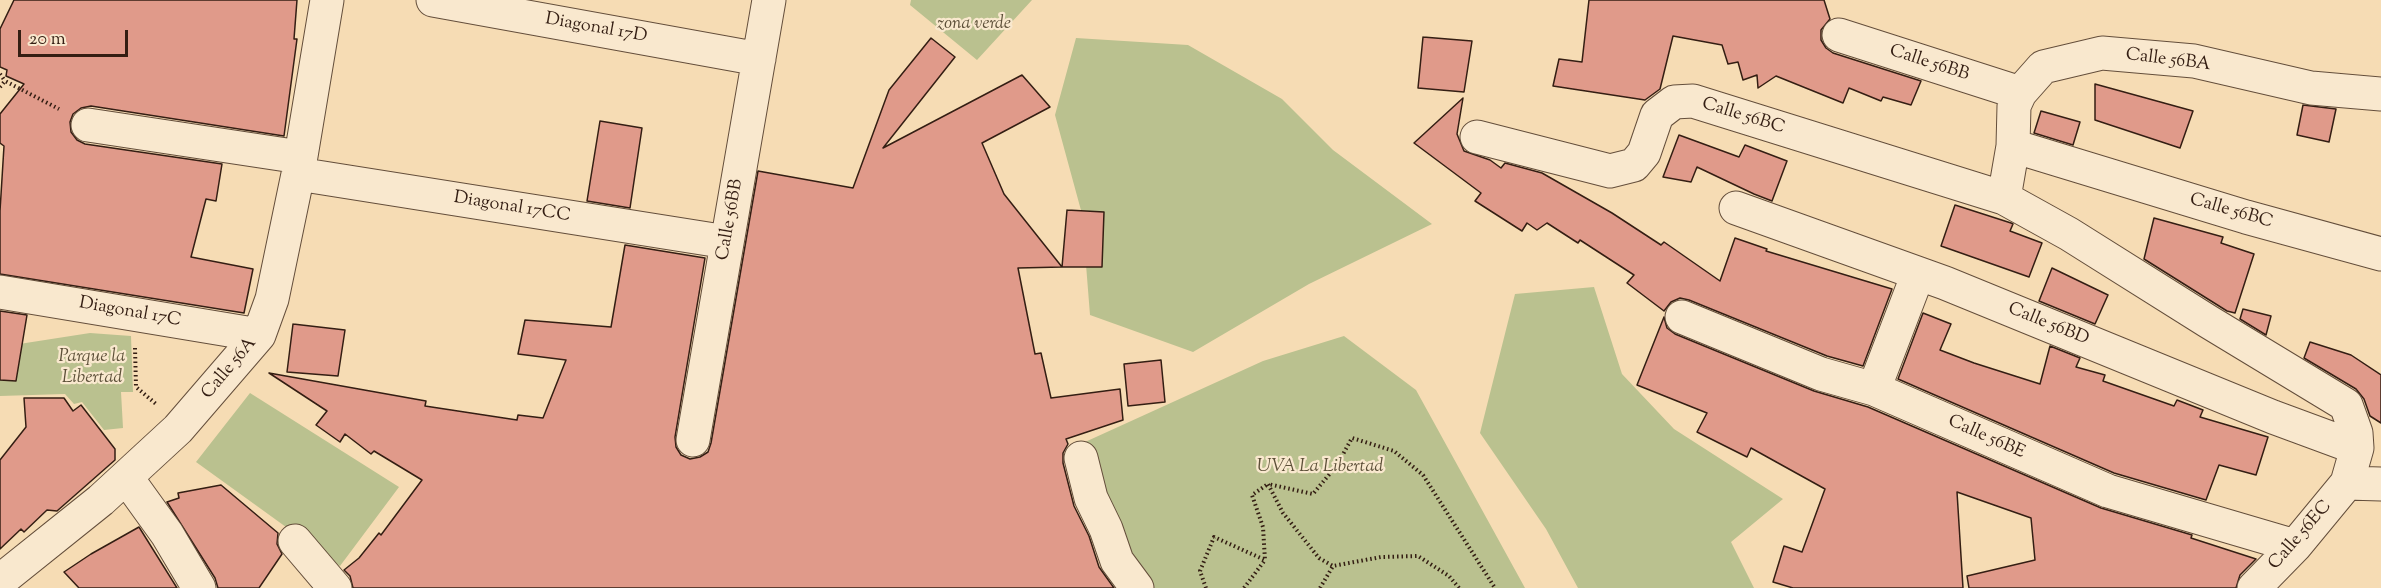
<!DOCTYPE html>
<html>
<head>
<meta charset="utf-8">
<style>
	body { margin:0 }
	#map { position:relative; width:2381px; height:588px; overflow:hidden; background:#f6dcb4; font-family:"Sorts Mill Goudy",serif }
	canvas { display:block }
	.scale { position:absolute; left:18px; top:30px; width:110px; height:27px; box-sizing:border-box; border:3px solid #341e13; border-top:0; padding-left:8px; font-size:18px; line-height:21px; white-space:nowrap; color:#341e13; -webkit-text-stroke:4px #f9e8ce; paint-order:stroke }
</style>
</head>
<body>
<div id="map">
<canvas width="2381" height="588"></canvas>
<div class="scale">20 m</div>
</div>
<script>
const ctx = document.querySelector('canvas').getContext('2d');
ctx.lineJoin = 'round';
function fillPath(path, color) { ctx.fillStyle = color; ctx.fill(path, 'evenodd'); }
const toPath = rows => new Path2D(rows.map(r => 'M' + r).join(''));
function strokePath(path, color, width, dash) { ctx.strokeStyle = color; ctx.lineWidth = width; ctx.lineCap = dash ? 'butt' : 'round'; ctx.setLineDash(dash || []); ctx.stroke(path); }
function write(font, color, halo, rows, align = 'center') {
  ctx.font = font + ' "Sorts Mill Goudy",serif'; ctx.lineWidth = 4.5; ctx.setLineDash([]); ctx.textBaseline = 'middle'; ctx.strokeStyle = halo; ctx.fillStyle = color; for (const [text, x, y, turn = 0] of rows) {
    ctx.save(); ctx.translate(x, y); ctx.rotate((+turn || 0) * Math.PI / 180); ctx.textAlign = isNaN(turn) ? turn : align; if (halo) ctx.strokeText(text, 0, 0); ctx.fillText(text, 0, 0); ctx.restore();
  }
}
fillPath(toPath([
	[911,0,1032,0,977,60,910,5],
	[1076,38,1188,45,1282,99,1333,150,1432,224,1309,284,1193,352,1090,315,1082,214,1055,115],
	[1594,287,1622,374,1674,429,1783,499,1731,542,1754,588,1578,588,1546,529,1480,433,1515,294],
	[90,333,131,336,133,392,121,392,123,428,104,430,82,402,74,404,65,394,0,396,0,347],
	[1344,336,1416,390,1525,588,1144,588,1085,442,1263,361],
	[250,393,399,487,340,566,196,462]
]), '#bac18f');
const building = toPath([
	[14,0,297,0,294,39,297,39,284,136,91,106,81,108,73,114,70,122,71,132,77,140,85,144,222,164,216,201,206,199,191,257,253,269,244,313,0,274,0,211,4,146,0,143,0,114,24,84,6,76,7,70,0,67,0,29,14,0],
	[1589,0,1824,0,1830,19,1821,30,1821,40,1826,48,1833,53,1921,81,1911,105,1883,97,1881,101,1849,88,1843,103,1776,76,1758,88,1757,75,1743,80,1738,62,1728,64,1722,45,1673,36,1660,89,1645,100,1553,86,1559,59,1582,62,1589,0],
	[1423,37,1472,41,1464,92,1418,88,1423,37],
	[931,38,955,57,883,148,1022,75,1050,107,982,143,1004,194,1062,267,1018,268,1035,354,1041,353,1051,398,1120,389,1123,420,1066,439,1068,444,1063,453,1063,463,1074,506,1089,536,1099,567,1114,588,353,588,350,576,344,570,359,558,379,533,381,535,422,480,374,451,371,454,345,434,340,442,316,425,327,411,269,373,426,401,425,406,517,420,518,415,543,418,566,360,518,354,525,320,611,327,625,245,705,258,675,437,676,447,681,455,690,459,700,457,708,452,711,443,758,171,853,188,889,90,931,38],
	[2095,84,2193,111,2180,148,2095,120,2095,84],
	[1463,98,1457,134,1464,151,1490,160,1501,168,1505,163,1542,173,1612,213,1661,245,1664,242,1720,281,1735,238,1767,249,1766,251,1892,289,1863,366,1827,356,1689,300,1680,298,1671,302,1664,311,1627,283,1634,275,1580,240,1578,243,1547,223,1537,230,1527,223,1522,231,1475,201,1481,193,1414,143,1463,98],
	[2303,105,2336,109,2329,142,2297,135,2303,105],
	[2041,111,2080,122,2073,145,2034,133,2041,111],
	[600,121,642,128,630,208,587,201,600,121],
	[1679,135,1739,157,1745,145,1787,161,1772,201,1754,194,1697,167,1691,182,1663,177,1679,135],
	[1955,205,2011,223,2013,224,2010,231,2042,243,2029,277,1941,246,1955,205],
	[1067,210,1104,212,1102,267,1062,267,1067,210],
	[2154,218,2223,237,2221,243,2254,254,2235,313,2227,311,2144,259,2154,218],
	[2052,268,2108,295,2095,324,2039,301,2052,268],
	[2243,309,2271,316,2266,335,2240,319,2243,309],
	[0,311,27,315,16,381,0,380,0,311],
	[1923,313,1951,324,1940,350,1974,363,2040,384,2050,346,2080,358,2076,367,2105,375,2103,381,2174,406,2177,400,2203,410,2200,417,2268,437,2256,475,2219,465,2206,500,2114,473,1898,379,1923,313],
	[1664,317,1667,328,1675,334,1814,391,1868,407,2101,508,2192,535,2191,538,2256,559,2240,575,2236,588,1969,588,1967,576,2035,560,2031,518,1957,492,1963,588,1793,588,1773,582,1784,546,1802,552,1825,489,1751,448,1747,457,1697,432,1707,413,1637,385,1664,317],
	[293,324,345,330,338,376,287,372,293,324],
	[2310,342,2351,355,2381,375,2381,423,2370,416,2364,399,2356,389,2304,358,2310,342],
	[1161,360,1165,402,1128,406,1124,364,1161,360],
	[24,398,64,398,73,411,81,405,115,449,115,460,57,511,47,510,24,532,21,529,0,549,0,460,26,427,24,398],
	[221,485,278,533,277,544,282,554,259,588,218,588,215,578,167,502,179,498,178,493,221,485],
	[139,527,177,588,79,588,64,572,91,554,139,527]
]);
fillPath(building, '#e09a8a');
strokePath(building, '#341e13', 1.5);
const minor = toPath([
	[433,0,759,59],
	[1839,35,2020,93],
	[88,125,300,157],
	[1477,137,1610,171,1634,165,1644,153,1657,115,1674,102,1693,101,2004,198],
	[2013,146,2246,217,2381,254],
	[298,174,727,242],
	[1736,208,1945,283,2273,417,2357,448],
	[0,292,259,335],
	[1682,317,1821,374,1874,389,2108,491,2295,546],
	[1874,389,1918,274],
	[693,440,769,0],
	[1081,458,1091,498,1106,529,1117,561,1137,588],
	[126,477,167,534,199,588],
	[2347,483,2381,484],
	[295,541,335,588],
	[0,581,101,500,178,429,259,335,272,299,298,174,327,0],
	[2254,588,2295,546,2347,483,2357,448,2356,433,2346,405,2209,322,2069,234,2004,198,2013,146,2014,106,2020,93,2043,67,2102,53,2194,61,2311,88,2381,94]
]);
strokePath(minor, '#644e3b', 35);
strokePath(toPath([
	[0,74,5,81],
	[0,87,5,81,59,109],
	[135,348,136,387,156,404],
	[1206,588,1200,571,1214,537,1265,560,1263,527,1252,495,1268,484],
	[1244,588,1265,560],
	[1320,588,1333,566],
	[1459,588,1449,576,1418,556,1381,557,1333,566,1319,558,1283,513,1268,484,1313,494,1337,465,1352,438,1394,451,1423,475,1495,588]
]), '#341e13', 4, [1.5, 3]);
strokePath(minor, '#f9e8ce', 33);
write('italic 18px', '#5c4f38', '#f9e8ce', [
	["zona verde",974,25],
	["Parque la",92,358],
	["Libertad",92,379],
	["UVA La Libertad",1320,468]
]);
write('18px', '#341e13', '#f9e8ce', [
	["Diagonal 17D",596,29,10],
	["Calle 56BA",2168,61,7],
	["Calle 56BB",1929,64,18],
	["Calle 56BC",1743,117,17],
	["Diagonal 17CC",512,208,9],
	["Calle 56BC",2231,212,16],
	["Calle 56BB",731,220,-80],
	["Diagonal 17C",130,313,10],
	["Calle 56BD",2048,325,22],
	["Calle 56A",230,369,-50],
	["Calle 56BE",1986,438,24],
	["Calle 56EC",2301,536,-49]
]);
</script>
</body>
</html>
